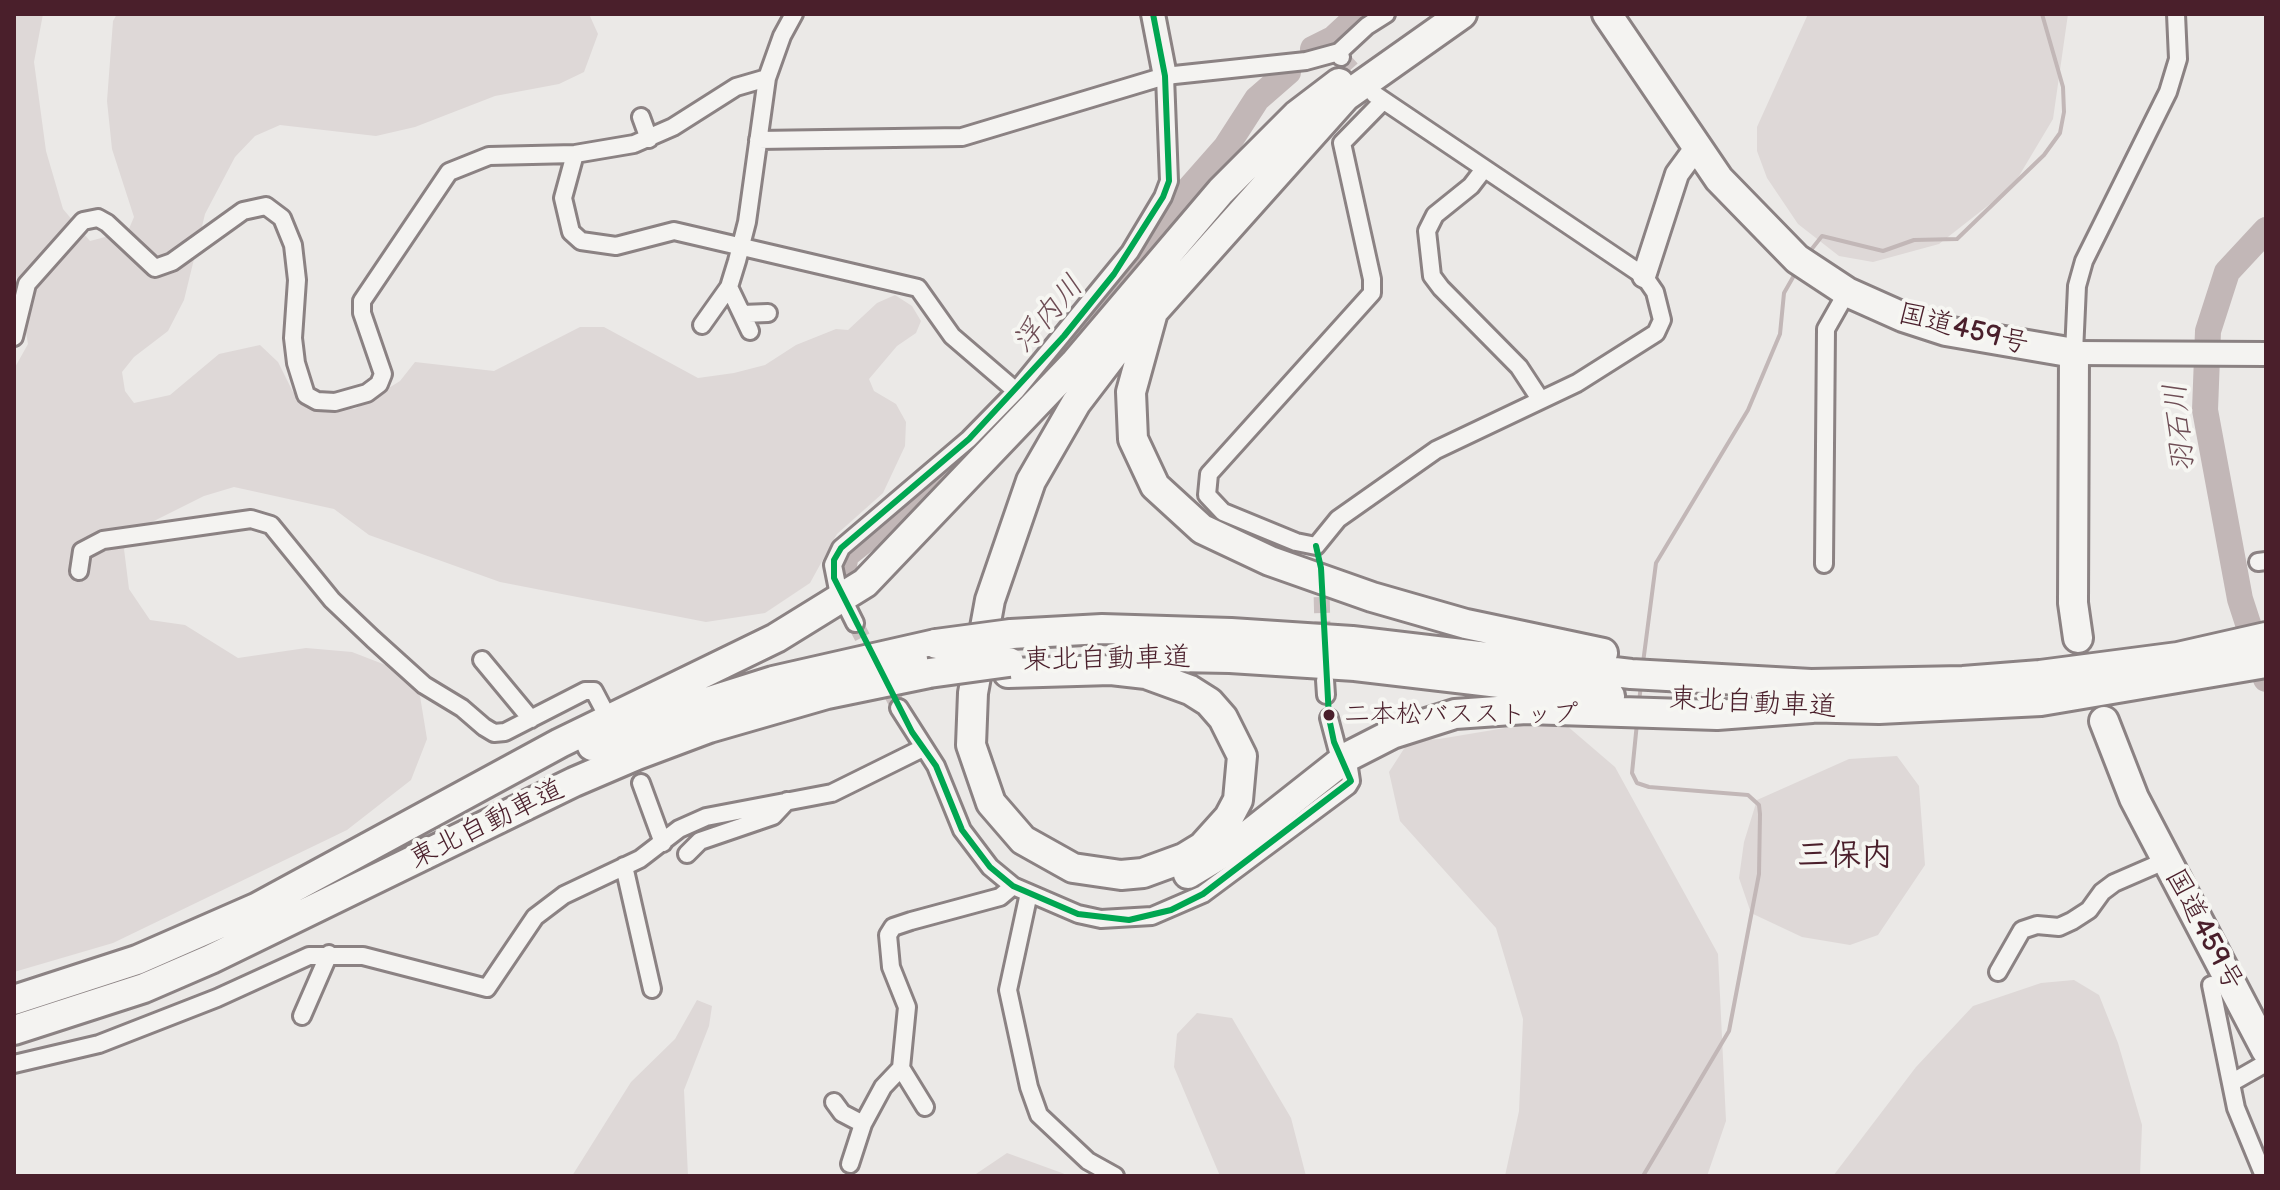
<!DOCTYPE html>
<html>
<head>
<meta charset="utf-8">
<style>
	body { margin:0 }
	#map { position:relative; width:2280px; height:1190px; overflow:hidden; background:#ebe9e7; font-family:"Balsamiq Sans",sans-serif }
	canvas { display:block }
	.frame { position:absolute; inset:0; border:16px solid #4a1f2b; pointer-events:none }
</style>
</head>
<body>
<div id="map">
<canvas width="2280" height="1190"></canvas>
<div class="frame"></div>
</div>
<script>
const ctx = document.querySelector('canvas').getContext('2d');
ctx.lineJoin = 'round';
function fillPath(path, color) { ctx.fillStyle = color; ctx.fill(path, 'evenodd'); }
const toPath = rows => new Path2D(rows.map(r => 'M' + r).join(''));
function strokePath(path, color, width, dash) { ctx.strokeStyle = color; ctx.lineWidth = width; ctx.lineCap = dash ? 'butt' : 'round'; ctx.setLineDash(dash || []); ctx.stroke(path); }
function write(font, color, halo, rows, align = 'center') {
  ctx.font = font + ' "Balsamiq Sans","Klee One",sans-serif'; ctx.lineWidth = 8; ctx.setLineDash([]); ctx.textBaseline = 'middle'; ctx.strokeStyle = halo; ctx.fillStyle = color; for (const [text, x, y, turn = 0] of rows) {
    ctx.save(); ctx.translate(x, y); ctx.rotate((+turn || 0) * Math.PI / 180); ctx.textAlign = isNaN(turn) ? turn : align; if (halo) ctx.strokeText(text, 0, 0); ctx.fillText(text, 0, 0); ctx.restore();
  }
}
fillPath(toPath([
	[14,14,43,14,34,62,46,151,63,209,90,241,128,231,134,217,112,149,107,101,113,21,117,14,589,14,598,34,584,72,559,84,495,96,415,127,376,136,280,125,255,136,235,157,205,214,184,300,168,331,134,357,122,372,125,391,134,403,170,395,219,354,260,345,278,362,293,392,322,408,355,409,400,381,415,362,494,371,580,327,604,327,698,378,734,373,765,365,796,345,836,329,848,330,877,303,895,295,912,306,921,321,916,333,897,346,869,379,874,391,896,404,906,422,905,446,883,493,837,534,810,583,765,613,706,622,500,582,369,535,334,509,234,487,204,496,148,524,124,549,129,589,150,620,185,625,238,658,306,648,352,652,396,669,420,696,427,739,411,780,347,830,113,943,14,972,14,369,28,344,14,261],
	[1808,14,2068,14,2053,119,2013,186,1939,244,1873,262,1839,256,1798,224,1767,178,1757,151,1757,127],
	[1559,719,1615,767,1718,954,1726,1121,1707,1176,1505,1176,1519,1111,1523,1019,1496,928,1400,821,1389,772,1409,741,1439,739],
	[1897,756,1919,786,1925,865,1878,935,1850,945,1802,937,1751,913,1739,878,1744,842,1757,800,1849,759],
	[2074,980,2099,995,2118,1043,2142,1125,2140,1176,1833,1176,1916,1067,1973,1006,2041,983],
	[697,1000,712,1006,709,1026,684,1090,688,1176,572,1176,631,1082,675,1039],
	[1197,1013,1232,1018,1291,1118,1306,1176,1220,1176,1174,1067,1177,1034],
	[1007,1153,1062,1173,1069,1176,973,1176]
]), '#ded8d7');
strokePath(toPath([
	[1807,255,1822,236,1883,251,1914,240,1957,239,2044,155,2060,133,2064,112,2063,87,2042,14],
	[1643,663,1656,563,1748,410,1780,334,1784,293,1796,272],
	[1639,703,1641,684],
	[1637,723,1632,773,1637,783,1649,787,1748,795,1759,805,1760,814,1759,874,1729,1031,1643,1176]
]), '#c2b7b7', 4);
strokePath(toPath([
	[1313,49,1333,39,1360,14],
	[2266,230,2227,272,2208,331,2205,410,2240,599,2266,679],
	[846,581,843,570,846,555,941,479,990,431,1134,265,1159,223,1226,147,1257,99,1288,72]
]), '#c2b7b7', 26);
strokePath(toPath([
	[1341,57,1368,87],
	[1321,573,1323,646],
	[855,623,899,708]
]), '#cbc1c1', 16, [16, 8]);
const street = toPath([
	[1339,52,1367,26,1386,14],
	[1374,94,1644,276,1655,292,1662,320,1656,333,1577,383,1436,450,1338,519,1316,546,1296,542,1223,512,1207,495,1209,474,1372,293,1372,279,1342,143,1383,101],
	[641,117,649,139],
	[758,140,962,137,1165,76,1306,61,1339,52,1341,57],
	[575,154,563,198,571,232,581,241,616,246,674,231,918,288,952,336,1016,391],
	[1484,169,1471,186,1435,215,1427,231,1432,276,1441,288,1519,367,1540,399],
	[729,287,750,331],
	[742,314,768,313],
	[702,325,729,287,737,261,747,222,767,78,782,36,794,14],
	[14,337,27,284,83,221,98,218,107,223,155,268,172,262,243,211,266,206,282,218,293,245,297,280,293,338,296,363,306,395,317,401,335,402,367,393,379,384,383,374,362,313,362,301,449,172,489,156,575,154,634,144,673,127,736,87,767,78],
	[2074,353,2077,286,2084,261,2168,92,2178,59,2176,14],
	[2258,562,2266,561],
	[1824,564,1826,329,1847,292],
	[79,571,82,551,103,540,251,519,271,525,332,600,373,639,424,685,462,708,484,727,494,733,505,732,585,691,594,691,604,710],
	[838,590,833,565,841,548,969,439,1016,391,1130,252,1163,197,1169,181,1165,76],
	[847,607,855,623],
	[482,660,531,719],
	[1325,680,1326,695],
	[899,708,936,766,962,830,990,867,1013,886,1078,914,1101,919,1152,916,1203,894,1348,786,1351,781,1349,768],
	[1329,718,1338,752],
	[641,783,663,843],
	[687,854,700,841,773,816,787,801],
	[624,866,652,989],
	[1029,893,1008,990,1029,1087,1039,1115,1088,1161,1115,1176],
	[1998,972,2022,930,2037,925,2059,927,2072,921,2089,910,2102,892,2114,883,2167,860],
	[2211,985,2236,1108,2264,1176],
	[302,1016,329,954],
	[14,1064,99,1044,217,998,309,956,363,956,487,988,535,917,564,895,640,859,679,829,706,817,832,793,923,748],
	[901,1068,925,1107],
	[2231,1083,2266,1063],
	[834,1102,842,1113,863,1124],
	[850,1164,863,1124,883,1087,901,1068,907,1007,891,967,888,935,893,927,911,921,1000,897,1013,886]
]);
const secondary = toPath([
	[1153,14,1165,76],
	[1644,276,1677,174,1696,148],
	[2074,353,2266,354]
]);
const highway = toPath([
	[1607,14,1719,179,1797,259,1847,292,1903,317,1946,331,2074,353,2073,603,2078,638],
	[1153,312,1131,392,1133,439,1155,486,1202,529,1270,561,1372,597,1466,624,1603,653],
	[1011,634,1102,629,1231,633,1352,641,1631,674,1811,684,1963,681,2040,675,2178,657,2266,637],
	[1122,656,1230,658,1355,666,1610,696],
	[1008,673,1111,670,1146,674,1190,690,1209,702,1223,718,1242,756,1238,800,1229,817,1202,847,1184,858,1143,873,1121,875,1073,868,1023,840,991,803,971,745,973,693,990,600,1031,481,1076,403,1131,331,1153,312,1346,96,1462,14],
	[1795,707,1879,709,2041,701,2266,663],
	[2104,721,2134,798,2266,1050],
	[592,746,697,705,773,681,936,644],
	[1188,874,1233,847,1347,757,1392,734,1455,714,1526,709,1717,715,1812,708],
	[258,907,560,743,776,638,865,583,1074,364,1221,191,1297,115,1339,83],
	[14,1000,137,960,274,900],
	[14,1030,144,988,211,959,574,782,637,755,709,728,827,694,929,673]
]);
strokePath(street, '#8b8283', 22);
strokePath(secondary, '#8b8283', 28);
strokePath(highway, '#8b8283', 34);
strokePath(street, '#f4f3f1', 16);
strokePath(secondary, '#f4f3f1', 22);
strokePath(highway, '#f4f3f1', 28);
const highwayBridge = toPath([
	[936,644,1011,634],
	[929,673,1009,662]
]);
strokePath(highwayBridge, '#8b8283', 34, []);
strokePath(highwayBridge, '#f4f3f1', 28);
strokePath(toPath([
	[1153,14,1165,76,1169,181,1163,197,1114,274,1064,336,969,439,841,548,834,560,834,578,912,732,936,766,962,830,990,867,1013,886,1078,914,1129,920,1171,910,1203,894,1351,781,1334,742,1329,718,1321,568,1316,546]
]), '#00a651', 6);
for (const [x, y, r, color] of [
	[1329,715,7,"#4a1f2b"]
]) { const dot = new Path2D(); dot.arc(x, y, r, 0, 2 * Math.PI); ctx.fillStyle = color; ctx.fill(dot); strokePath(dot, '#f6f6f2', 3); }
write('26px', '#4a1f2b', '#f6f6f2', [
	["二本松バスストップ",1344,715]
], 'left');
write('28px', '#4a1f2b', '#f6f6f2', [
	["国道459号",1963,330,14],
	["東北自動車道",1107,660,-1],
	["東北自動車道",1753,704,3],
	["東北自動車道",487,825,-26],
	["国道459号",2203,930,62]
]);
write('italic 30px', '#6e4d55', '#f6f6f2', [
	["浮内川",1049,315,-49],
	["羽石川",2181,428,-96]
]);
write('bold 32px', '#4a1f2b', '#f6f6f2', [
	["三保内",1845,857]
]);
</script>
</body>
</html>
